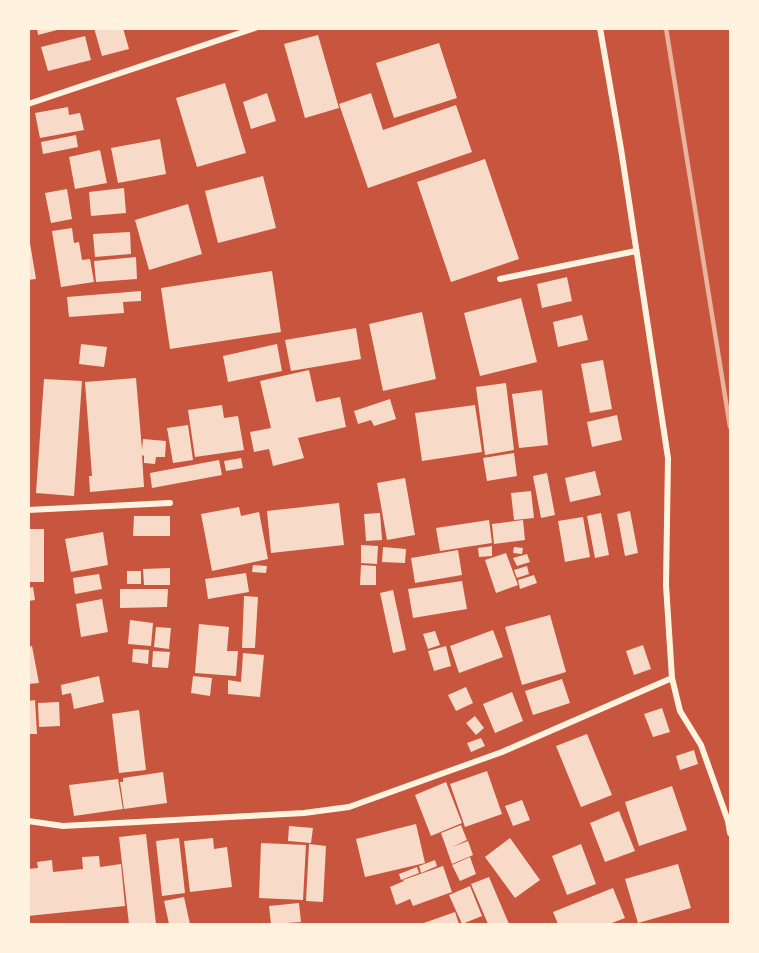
<!DOCTYPE html>
<html>
<head>
<meta charset="utf-8">
<style>
	body { margin:0 }
	#map { position:relative; width:759px; height:953px; overflow:hidden; background:#c8553d; font-family:"Roboto Condensed",sans-serif }
	canvas { display:block }
	.frame { position:absolute; inset:0; border:30px solid #fff3e0; pointer-events:none }
</style>
</head>
<body>
<div id="map">
<canvas width="759" height="953"></canvas>
<div class="frame"></div>
</div>
<script>
const ctx = document.querySelector('canvas').getContext('2d');
ctx.lineJoin = 'round';
function fillPath(path, color) { ctx.fillStyle = color; ctx.fill(path, 'evenodd'); }
const toPath = rows => new Path2D(rows.map(r => 'M' + r).join(''));
function strokePath(path, color, width, dash) { ctx.strokeStyle = color; ctx.lineWidth = width; ctx.lineCap = dash ? 'butt' : 'round'; ctx.setLineDash(dash || []); ctx.stroke(path); }
fillPath(toPath([
	[37,28,61,28,61,29,38,35],
	[94,28,123,28,129,49,102,56],
	[318,35,339,108,305,118,284,44],
	[85,36,91,60,48,71,41,47],
	[439,43,457,98,394,118,376,63],
	[225,83,246,153,197,167,176,98],
	[267,93,276,121,251,129,243,102],
	[371,93,383,130,456,105,472,152,368,188,339,104],
	[68,107,69,115,80,113,84,130,40,138,35,113],
	[76,135,78,147,43,154,41,142],
	[160,139,166,174,118,183,111,148],
	[100,150,107,183,75,189,69,157],
	[485,159,519,259,451,282,417,182],
	[263,176,276,228,218,243,205,191],
	[124,188,126,213,91,216,89,192],
	[67,189,72,219,51,223,45,193],
	[188,204,202,254,149,270,135,220],
	[72,228,74,243,79,242,82,260,90,259,94,282,61,287,52,231],
	[130,232,131,254,95,257,93,234],
	[28,243,30,243,36,279,28,280],
	[136,257,137,279,96,282,94,261],
	[272,271,281,332,170,349,161,288],
	[567,277,572,301,542,308,537,284],
	[141,291,141,301,123,302,124,313,69,317,67,297],
	[521,298,537,362,480,376,464,313],
	[422,312,436,379,383,391,369,324],
	[582,315,588,340,558,347,553,322],
	[356,328,361,359,291,371,285,340],
	[81,344,107,347,104,367,79,364],
	[277,344,282,371,228,382,223,356],
	[603,360,612,409,590,413,581,364],
	[309,370,316,402,340,397,346,427,298,438,304,458,273,466,269,449,254,452,250,432,271,428,260,381],
	[136,378,142,450,143,439,166,441,165,457,156,457,155,464,144,463,144,456,142,455,144,487,90,492,89,476,92,476,85,382],
	[44,379,82,381,74,496,36,493],
	[506,383,514,450,485,455,476,387],
	[542,390,548,445,519,448,512,394],
	[390,399,396,419,374,426,371,420,358,424,354,411],
	[222,405,224,418,238,416,244,450,195,457,188,410],
	[475,405,482,452,422,461,415,413],
	[617,415,622,440,592,447,587,422],
	[188,425,193,460,173,463,167,428],
	[514,453,517,476,487,481,483,458],
	[241,458,243,468,226,471,224,461],
	[219,460,222,475,152,488,150,473],
	[595,471,601,495,570,502,565,478],
	[547,473,555,515,541,518,533,476],
	[405,478,415,535,387,540,377,483],
	[531,491,534,518,514,520,511,493],
	[339,503,344,545,271,553,267,511],
	[239,507,241,516,259,512,268,559,212,571,201,514],
	[630,511,638,553,625,556,617,514],
	[380,513,382,540,366,541,364,514],
	[601,513,609,555,595,558,587,516],
	[134,516,170,516,170,536,133,536],
	[583,517,590,557,565,562,558,521],
	[489,520,492,543,440,551,436,528],
	[523,520,525,540,494,544,492,524],
	[28,529,44,529,44,582,28,582],
	[103,532,108,565,71,572,65,539],
	[361,545,378,546,377,564,361,563],
	[492,546,492,556,479,557,478,548],
	[383,547,406,549,405,563,382,562],
	[514,547,523,548,522,554,513,553],
	[458,550,462,575,415,583,411,558],
	[506,553,518,585,496,593,485,560],
	[527,554,530,562,517,566,513,558],
	[253,565,267,566,266,573,252,572],
	[361,565,376,566,376,585,360,585],
	[527,566,529,574,517,578,514,570],
	[170,568,170,585,144,585,143,569],
	[127,571,141,571,141,584,127,584],
	[246,573,249,592,208,599,205,579],
	[99,574,102,589,75,594,73,578],
	[534,575,537,583,520,589,518,580],
	[462,581,467,609,413,618,408,589],
	[33,587,35,600,28,601,28,588],
	[120,589,168,589,167,607,120,608],
	[393,590,406,650,393,653,380,593],
	[244,596,258,597,255,648,242,648],
	[102,599,108,632,81,637,76,604],
	[550,615,566,672,522,685,505,627],
	[130,620,153,623,151,646,128,644],
	[199,624,229,627,227,651,238,651,236,676,195,673],
	[156,627,171,628,169,649,154,647],
	[493,630,503,657,459,673,450,646],
	[435,631,440,645,428,649,423,634],
	[643,645,651,669,634,675,626,651],
	[32,646,39,683,28,684,28,647],
	[446,646,451,666,434,671,428,651],
	[133,649,149,650,148,664,132,662],
	[153,651,170,652,168,668,152,667],
	[243,653,264,655,260,697,228,694,228,680,241,682],
	[99,676,104,702,74,709,71,693,62,695,61,685],
	[193,676,212,678,210,696,191,693],
	[562,679,570,703,533,715,525,691],
	[466,687,473,703,456,711,448,695],
	[512,692,523,721,495,733,483,704],
	[35,700,37,734,28,734,28,701],
	[59,702,60,726,39,727,38,703],
	[662,708,670,732,653,737,644,714],
	[139,710,146,770,119,773,112,714],
	[475,716,484,728,476,735,466,723],
	[587,734,612,795,581,807,556,746],
	[481,738,485,746,471,752,467,743],
	[694,750,698,764,680,770,676,756],
	[487,771,502,814,465,827,450,784],
	[163,772,167,803,124,809,120,782,123,782,123,778],
	[118,779,123,809,74,816,69,785],
	[446,782,462,823,431,836,415,795],
	[672,786,687,830,639,846,625,802],
	[522,800,530,820,513,826,505,806],
	[619,811,635,851,605,862,590,823],
	[416,824,425,863,365,877,356,839],
	[461,825,467,840,452,847,468,841,473,855,452,864,441,833],
	[289,826,313,828,311,843,288,841],
	[146,834,156,924,129,924,119,837],
	[179,838,185,893,162,896,156,841],
	[213,838,214,849,227,847,232,887,190,892,184,841],
	[510,838,540,880,515,898,485,857],
	[261,843,306,845,303,900,259,898],
	[309,844,326,846,323,902,306,901],
	[581,844,596,884,567,895,552,856],
	[99,856,100,867,121,864,125,906,28,916,28,869,38,868,37,862,52,860,53,872,83,869,82,857],
	[470,857,476,874,460,881,452,865],
	[435,860,437,866,421,873,419,866],
	[678,864,691,908,638,923,625,879],
	[443,866,452,892,413,906,410,899,396,905,390,887,404,881,403,880],
	[417,867,419,873,401,880,399,874],
	[489,877,509,924,488,924,471,884],
	[470,886,482,916,462,924,449,895],
	[613,888,625,918,609,924,558,924,553,912],
	[184,897,190,924,169,924,164,901],
	[299,903,301,922,271,924,269,906],
	[455,912,459,924,421,924]
]), '#f7dbc8');
strokePath(toPath([
	[600,28,621,149,668,458,666,585,672,678,680,711,701,745,728,821,730,833],
	[28,104,255,28],
	[500,279,636,251],
	[28,510,170,503],
	[28,821,63,826,304,813,349,807,502,752,672,678]
]), '#fff3e0', 6);
strokePath(toPath([
	[666,28,730,427]
]), '#e9b49f', 4.5);
</script>
</body>
</html>
